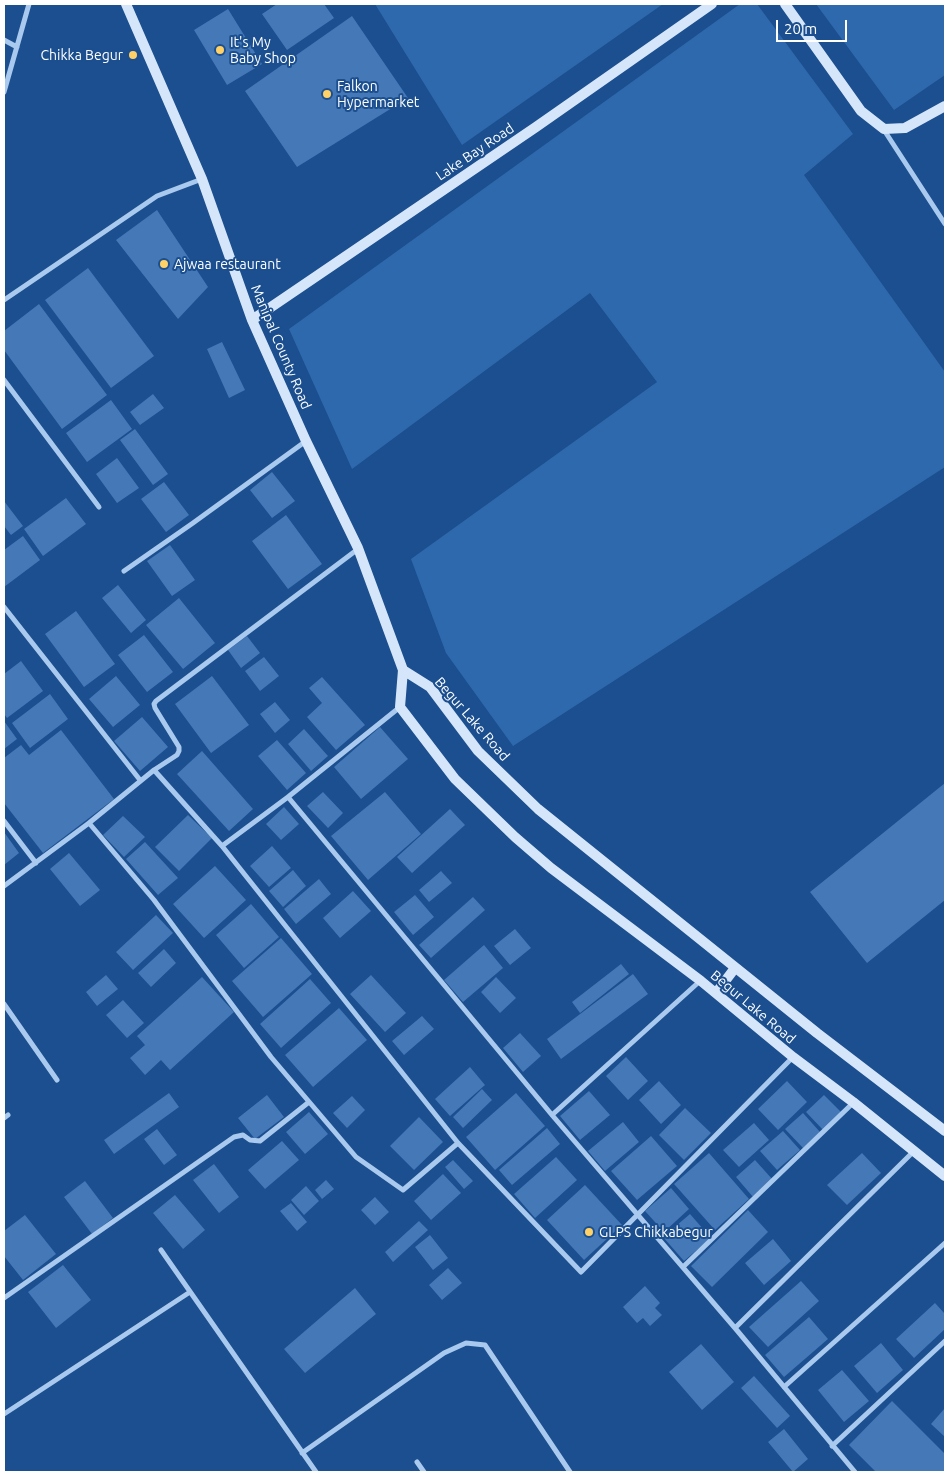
<!DOCTYPE html>
<html>
<head>
<meta charset="utf-8">
<style>
	body { margin:0 }
	#map { position:relative; width:949px; height:1476px; overflow:hidden; background:#1b4f8f; font-family:Ubuntu,sans-serif }
	canvas { display:block }
	.frame { position:absolute; inset:0; border:5px solid #fff; pointer-events:none }
	.scale { position:absolute; left:776px; top:20px; width:71px; height:22px; box-sizing:border-box; border:2px solid #fff; border-top:0; padding-left:6px; font-size:15px; line-height:18px; white-space:nowrap; color:#fff; -webkit-text-stroke:4px #1b4f8f; paint-order:stroke }
</style>
</head>
<body>
<div id="map">
<canvas width="949" height="1476"></canvas>
<div class="frame"></div>
<div class="scale">20 m</div>
</div>
<script>
const ctx = document.querySelector('canvas').getContext('2d');
ctx.lineJoin = 'round';
function fillPath(path, color) { ctx.fillStyle = color; ctx.fill(path, 'evenodd'); }
const toPath = rows => new Path2D(rows.map(r => 'M' + r).join(''));
function strokePath(path, color, width, dash) { ctx.strokeStyle = color; ctx.lineWidth = width; ctx.lineCap = dash ? 'butt' : 'round'; ctx.setLineDash(dash || []); ctx.stroke(path); }
function write(font, color, halo, rows, align = 'center') {
  ctx.font = font + ' Ubuntu,sans-serif'; ctx.lineWidth = 4; ctx.setLineDash([]); ctx.textBaseline = 'middle'; ctx.strokeStyle = halo; ctx.fillStyle = color; for (const [text, x, y, turn = 0] of rows) {
    ctx.save(); ctx.translate(x, y); ctx.rotate((+turn || 0) * Math.PI / 180); ctx.textAlign = isNaN(turn) ? turn : align; if (halo) ctx.strokeText(text, 0, 0); ctx.fillText(text, 0, 0); ctx.restore();
  }
}
fillPath(toPath([
	[375,4,663,4,462,145],
	[740,4,757,4,853,134,804,175,945,372,945,467,513,746,446,653,411,559,657,382,590,293,352,469,289,329],
	[816,4,945,4,945,75,894,110]
]), '#2e69ad');
fillPath(toPath([
	[277,4,324,4,334,18,287,50,262,14],
	[228,9,262,64,227,85,194,30],
	[352,16,408,98,297,167,245,91],
	[157,210,208,287,178,319,116,240],
	[88,268,154,356,111,388,45,300],
	[39,304,107,395,62,429,4,350,4,331],
	[222,342,245,390,229,398,207,349],
	[153,394,164,408,140,425,130,412],
	[111,400,132,429,87,462,66,433],
	[135,429,168,474,153,485,120,440],
	[117,458,139,488,117,503,96,474],
	[272,472,295,501,272,518,250,490],
	[164,482,189,515,166,532,141,499],
	[66,498,86,524,43,556,24,529],
	[4,501,23,526,11,535,4,526],
	[286,515,322,564,288,589,252,541],
	[23,536,40,560,4,587,4,550],
	[170,545,195,580,172,596,147,561],
	[118,585,146,620,131,633,102,598],
	[179,598,215,643,183,669,146,625],
	[76,611,115,664,84,687,45,634],
	[144,635,173,672,147,692,118,655],
	[247,636,260,653,241,668,228,650],
	[264,657,279,676,260,691,245,671],
	[21,661,43,691,7,718,4,714,4,674],
	[116,676,140,705,113,727,89,699],
	[212,676,249,725,211,753,175,704],
	[322,677,365,725,336,750,307,717,322,703,309,688],
	[50,694,68,719,30,748,12,723],
	[275,702,290,720,275,733,260,714],
	[142,717,168,747,140,771,114,741],
	[4,721,17,739,4,749],
	[380,727,408,759,361,799,334,767],
	[304,729,328,756,311,771,288,744],
	[61,730,114,799,43,853,4,803,4,758,21,745,29,755],
	[277,740,306,773,287,790,258,756],
	[202,751,253,809,229,831,177,774],
	[945,783,945,900,867,963,810,892],
	[323,792,343,813,328,828,307,806],
	[385,792,421,834,368,880,331,836],
	[284,807,299,824,281,840,266,824],
	[450,809,465,825,412,873,397,857],
	[188,815,212,838,179,871,155,847],
	[123,816,145,837,124,857,103,835],
	[4,832,19,853,4,865],
	[145,842,178,878,158,895,126,859],
	[272,846,291,868,269,887,250,866],
	[69,853,100,890,80,906,50,869],
	[215,866,246,900,204,938,173,904],
	[293,870,306,886,283,907,269,891],
	[441,871,452,883,429,902,419,890],
	[319,879,331,894,296,924,284,909],
	[353,891,371,911,340,938,323,918],
	[415,895,434,917,413,935,394,912],
	[473,897,485,910,431,958,419,945],
	[251,904,279,937,244,968,216,935],
	[156,915,173,933,133,970,116,952],
	[515,929,531,948,510,965,494,946],
	[281,938,312,974,263,1017,232,981],
	[484,945,503,968,463,1002,444,980],
	[164,949,176,963,151,987,138,973],
	[621,964,629,974,580,1013,572,1002],
	[633,974,648,994,561,1059,547,1039],
	[106,975,118,989,97,1006,86,992],
	[371,975,406,1013,385,1032,350,994],
	[202,977,234,1012,170,1070,161,1060,145,1075,130,1058,145,1045,137,1036],
	[496,977,516,998,500,1013,481,992],
	[310,979,331,1003,281,1048,260,1024],
	[123,1000,144,1023,127,1038,106,1015],
	[339,1008,367,1040,313,1087,285,1055],
	[422,1016,434,1029,404,1055,392,1041],
	[520,1033,541,1056,523,1072,503,1048],
	[626,1057,648,1081,628,1100,606,1076],
	[470,1067,485,1085,450,1116,435,1099],
	[659,1081,681,1105,661,1124,639,1100],
	[787,1081,807,1102,778,1130,758,1109],
	[482,1089,492,1100,463,1128,453,1117],
	[589,1091,610,1115,580,1140,560,1116],
	[169,1093,179,1107,114,1154,104,1140],
	[516,1093,545,1126,495,1170,466,1137],
	[267,1095,284,1117,255,1139,238,1118],
	[824,1095,842,1113,824,1131,806,1112],
	[352,1096,365,1110,347,1128,333,1113],
	[685,1108,711,1133,684,1160,659,1135],
	[309,1112,328,1134,305,1154,286,1132],
	[803,1113,820,1132,803,1148,785,1129],
	[419,1117,443,1142,414,1170,390,1146],
	[623,1122,639,1142,605,1171,588,1151],
	[754,1123,769,1140,739,1167,723,1150],
	[547,1128,560,1144,512,1185,499,1170],
	[157,1129,177,1155,164,1165,144,1139],
	[783,1131,800,1150,777,1170,760,1151],
	[651,1136,677,1166,637,1200,611,1171],
	[282,1141,299,1160,265,1189,248,1170],
	[709,1153,749,1199,715,1230,674,1184],
	[862,1153,881,1173,847,1205,827,1185],
	[556,1157,577,1180,535,1218,514,1194],
	[453,1160,473,1181,464,1189,445,1167],
	[755,1160,773,1180,753,1197,736,1177],
	[214,1164,239,1197,219,1213,193,1180],
	[443,1174,461,1193,431,1220,414,1201],
	[326,1180,334,1189,322,1199,315,1190],
	[85,1181,113,1218,92,1234,64,1197],
	[585,1185,622,1225,584,1260,547,1220],
	[306,1186,319,1201,304,1215,291,1200],
	[671,1188,689,1209,664,1232,645,1211],
	[175,1195,205,1230,183,1249,153,1213],
	[375,1197,389,1212,375,1225,361,1210],
	[291,1203,307,1222,297,1231,280,1211],
	[748,1210,768,1232,712,1287,691,1266],
	[690,1214,711,1238,684,1261,663,1237],
	[25,1215,56,1254,23,1280,4,1256,4,1231],
	[419,1221,428,1230,393,1262,385,1252],
	[430,1235,448,1258,433,1270,415,1247],
	[773,1239,791,1261,764,1285,745,1263],
	[63,1265,91,1300,56,1328,28,1292],
	[448,1268,462,1283,442,1300,429,1285],
	[801,1281,819,1301,768,1347,749,1327],
	[645,1286,660,1303,655,1308,662,1315,650,1326,643,1318,637,1323,623,1307],
	[355,1288,376,1314,305,1373,284,1349],
	[935,1303,945,1314,945,1329,914,1358,896,1339],
	[809,1317,828,1339,784,1377,765,1355],
	[881,1343,903,1370,877,1393,854,1366],
	[701,1344,734,1382,702,1410,669,1372],
	[842,1370,869,1401,844,1422,818,1390],
	[754,1376,790,1416,777,1428,741,1388],
	[892,1401,945,1454,945,1472,876,1472,849,1445],
	[945,1408,945,1437,931,1424],
	[784,1429,808,1459,793,1472,768,1442]
]), '#4478b7');
strokePath(toPath([
	[4,40,17,47],
	[4,92,29,4],
	[884,130,945,224],
	[4,300,157,196,202,179],
	[4,380,99,507],
	[124,571,193,523,306,441],
	[4,607,140,780],
	[154,770,177,755,179,751,179,747,155,708,154,704,156,701,358,549],
	[288,797,552,1115,735,1328,855,1472],
	[4,821,36,863],
	[89,823,154,900,271,1057,356,1157,403,1190,458,1143],
	[222,846,458,1143,581,1272,793,1057],
	[4,886,89,823,154,770,222,846,288,797,400,707],
	[4,1004,57,1080],
	[552,1115,700,981],
	[4,1118,8,1115],
	[161,1250,316,1472],
	[683,1267,853,1103],
	[4,1298,234,1137,243,1135,250,1140,260,1141,309,1102],
	[735,1328,914,1151],
	[784,1387,945,1243],
	[4,1414,190,1292],
	[832,1446,945,1341],
	[302,1453,444,1353,466,1343,485,1345,570,1472],
	[417,1462,424,1472]
]), '#a9c9ee', 5);
strokePath(toPath([
	[126,4,202,179,252,320,306,441,358,548,403,670,400,707,455,779,515,837,551,868,701,981,793,1057,853,1102,945,1176],
	[785,4,861,111,884,129,905,128,945,106],
	[252,320,536,127,712,4],
	[403,670,430,687,478,751,538,809,817,1033,945,1131],
	[716,993,735,968]
]), '#d6e6fa', 10);
for (const [x, y, r, color] of [
	[220,50,5,"#ffd166"],
	[133,55,5,"#ffd166"],
	[327,94,5,"#ffd166"],
	[164,264,5,"#ffd166"],
	[589,1232,5,"#ffd166"]
]) { const dot = new Path2D(); dot.arc(x, y, r, 0, 2 * Math.PI); ctx.fillStyle = color; ctx.fill(dot); strokePath(dot, '#1b4f8f', 2); }
write('14px', '#fff', '#1b4f8f', [
	["It's My",230,42],
	["Baby Shop",230,58],
	["Chikka Begur",123,55,"right"],
	["Falkon",337,86],
	["Hypermarket",337,102],
	["Ajwaa restaurant",174,264],
	["GLPS Chikkabegur",599,1232]
], 'left');
write('14px', '#fff', '#1b4f8f', [
	["Lake Bay Road",475,152,-34],
	["Manipal County Road",281,347,67],
	["Begur Lake Road",472,719,49],
	["Begur Lake Road",753,1007,40]
]);
</script>
</body>
</html>
